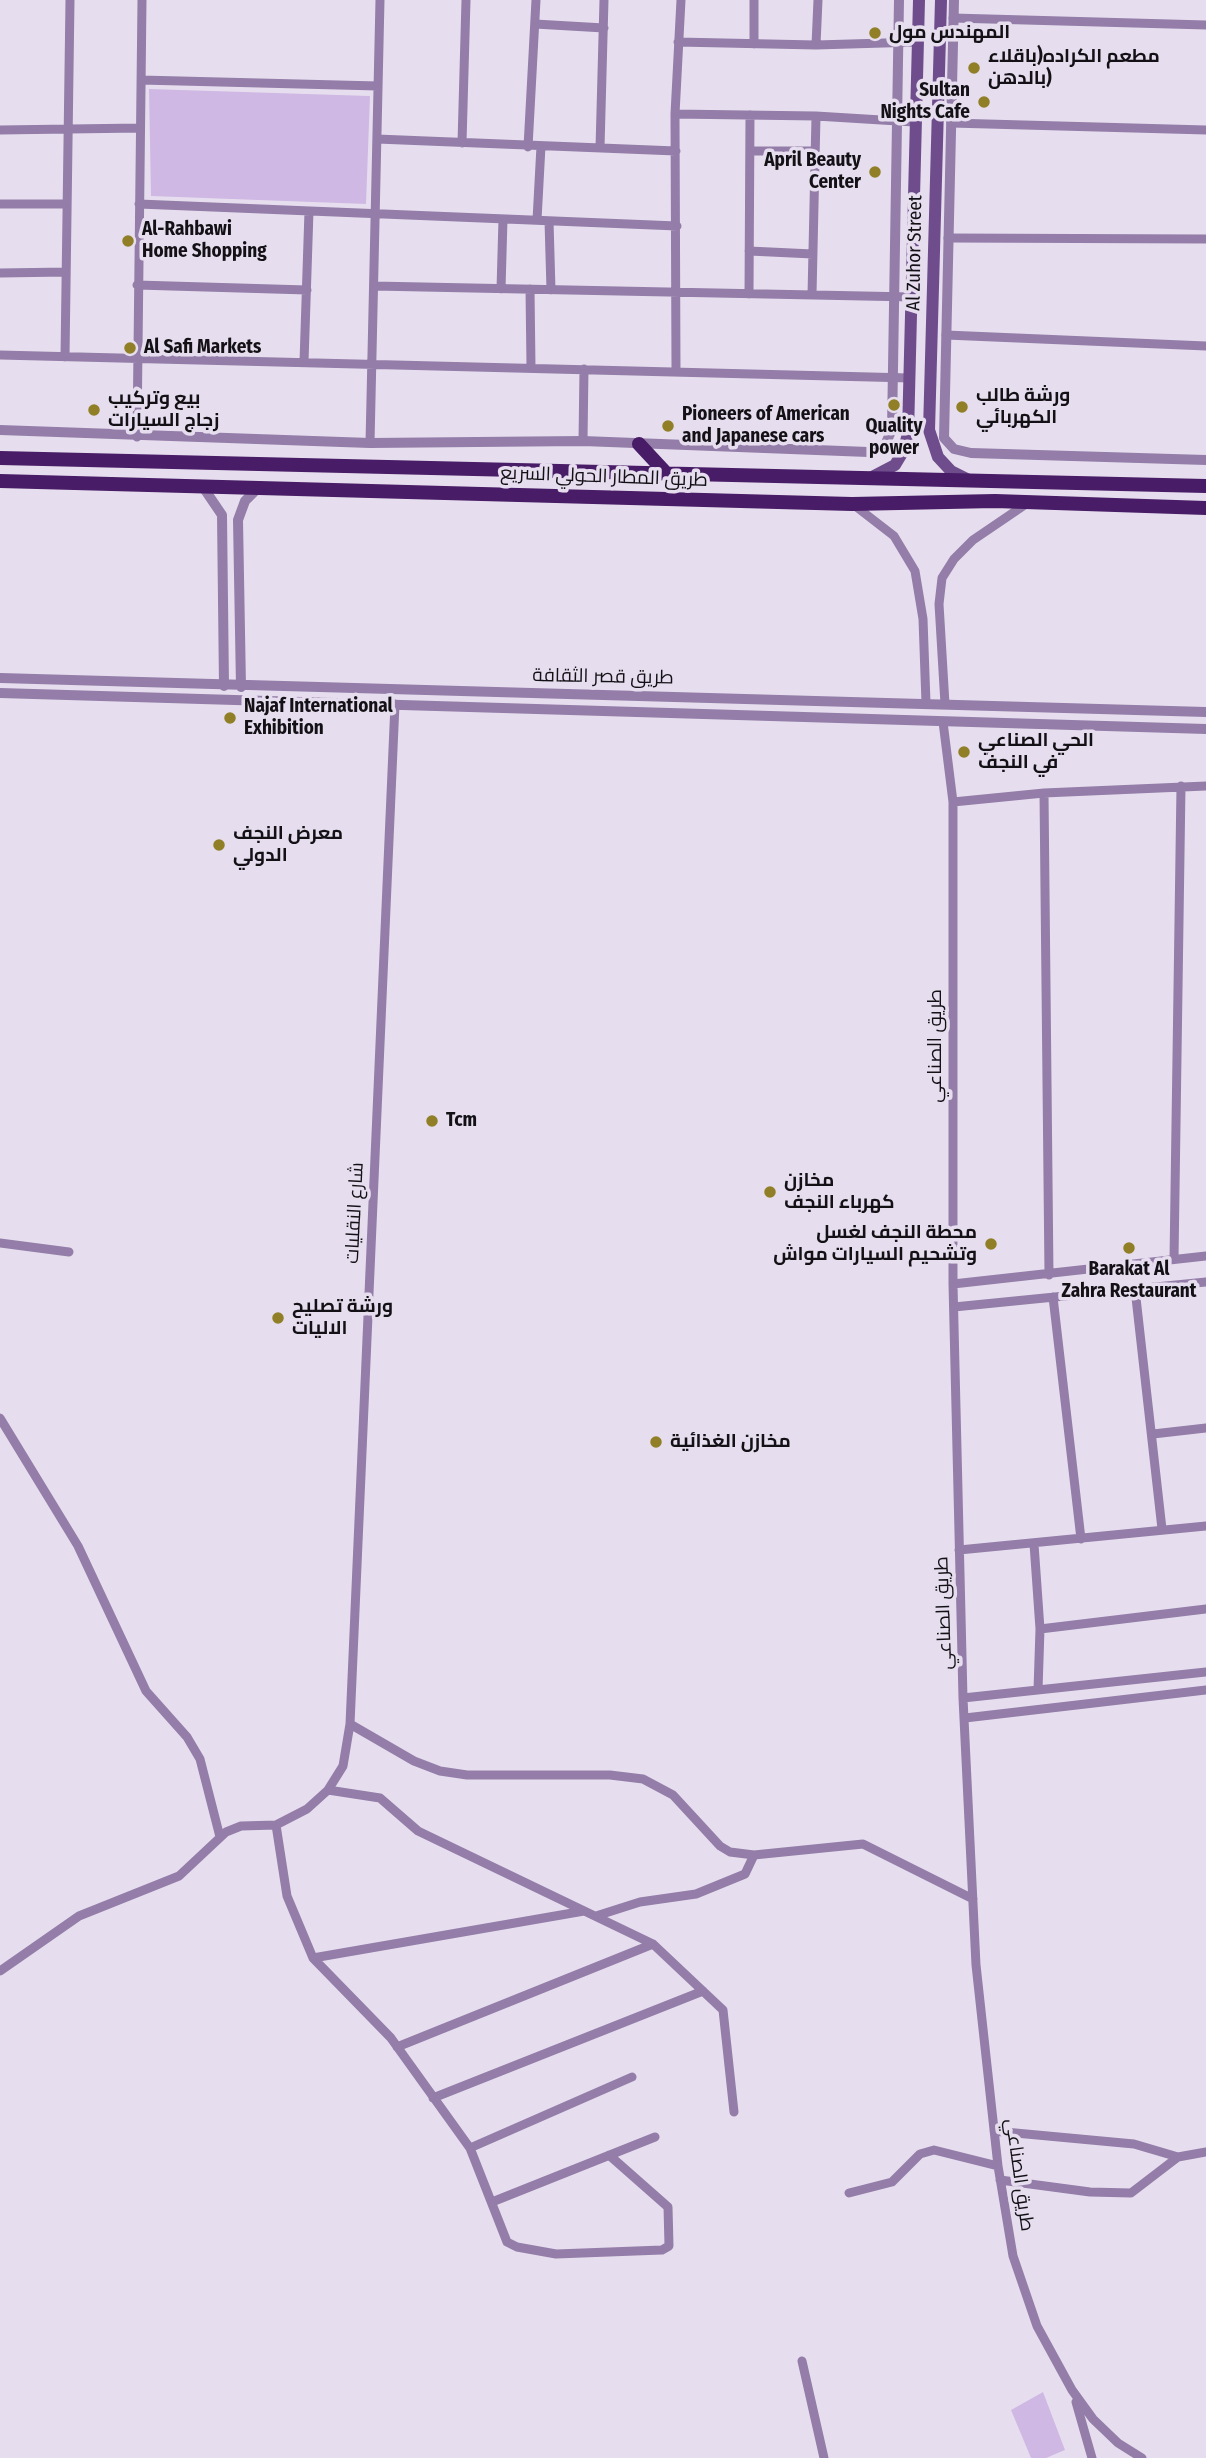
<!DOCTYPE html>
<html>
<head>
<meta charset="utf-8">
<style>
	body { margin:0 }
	canvas { display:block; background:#e6deee }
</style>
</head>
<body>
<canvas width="1206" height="2458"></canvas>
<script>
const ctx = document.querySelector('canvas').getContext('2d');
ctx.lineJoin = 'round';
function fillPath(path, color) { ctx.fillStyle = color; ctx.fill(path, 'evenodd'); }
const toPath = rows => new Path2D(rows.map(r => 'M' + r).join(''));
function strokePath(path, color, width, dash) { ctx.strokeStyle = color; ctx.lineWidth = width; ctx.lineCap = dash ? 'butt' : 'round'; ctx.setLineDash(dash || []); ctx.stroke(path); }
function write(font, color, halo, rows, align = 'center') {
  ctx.font = font + ' "Fira Sans Condensed",Cairo,sans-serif'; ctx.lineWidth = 7; ctx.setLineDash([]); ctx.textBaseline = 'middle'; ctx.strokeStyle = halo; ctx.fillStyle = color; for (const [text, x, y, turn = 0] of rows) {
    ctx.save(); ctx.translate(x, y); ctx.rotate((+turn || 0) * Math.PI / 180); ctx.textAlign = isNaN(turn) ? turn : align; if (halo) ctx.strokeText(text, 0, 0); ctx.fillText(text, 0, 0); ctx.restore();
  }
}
fillPath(toPath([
	[149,89,370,96,366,204,151,196],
	[1043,2392,1065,2450,1046,2458,1031,2458,1011,2410]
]), '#cfb9e4');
strokePath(toPath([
	[754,0,754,44],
	[953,18,1206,25],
	[535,24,604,28],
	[678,42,816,45,918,42],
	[816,45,818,0],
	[141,80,378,86],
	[675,114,816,116,914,122],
	[951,123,1206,130],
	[0,130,140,128],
	[377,139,676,151],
	[462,143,466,0],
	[528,147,536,0],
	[600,148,604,0],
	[750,151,815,151],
	[0,204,67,204],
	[139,204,677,226],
	[537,220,541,146],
	[549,221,551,290],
	[948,238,1206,239],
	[749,251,813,254],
	[0,273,66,272],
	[137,285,307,290],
	[374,286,912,297],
	[501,289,503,219],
	[530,289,531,367],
	[749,294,750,115],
	[812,295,816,116],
	[946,335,1206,346],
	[0,355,910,378],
	[65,357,70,0],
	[304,362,309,211],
	[676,370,675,114,681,0],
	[137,437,142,0],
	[583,441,584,369],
	[370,443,380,0],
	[854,505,894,536,915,571,923,619,926,703],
	[945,704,939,604,942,578,954,559,973,540,1026,504],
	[943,722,953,802,953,1284,963,1698,976,1965,998,2166,1013,2256,1037,2326,1072,2390,1093,2419,1118,2443,1142,2458],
	[1044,793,1049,1275],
	[953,802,1044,793,1206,786],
	[0,1243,69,1252],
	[1174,1259,1181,786],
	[953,1284,1206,1256],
	[1135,1289,1162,1529],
	[1053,1297,1081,1539],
	[954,1307,1206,1282],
	[0,1418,78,1546,146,1691,187,1737,200,1759,220,1837],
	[1153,1434,1206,1428],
	[1034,1544,1040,1629,1038,1690],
	[959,1550,1206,1526],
	[1040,1629,1206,1609],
	[963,1698,1206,1672],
	[965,1718,1206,1690],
	[350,1724,414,1761,440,1771,467,1775,610,1775,643,1779,673,1795,720,1846,730,1852,754,1855,863,1844,973,1899],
	[328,1790,380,1798,418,1831,653,1944,723,2010,734,2112],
	[276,1825,287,1896,313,1958,391,2038,470,2148,507,2242,517,2247,556,2254,662,2250,669,2246,668,2207,609,2155],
	[596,1916,640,1902,696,1894,745,1874,754,1855],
	[313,1958,584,1911],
	[0,1971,79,1916,179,1876,226,1832,241,1826,276,1825,307,1809,328,1790,343,1766,350,1724,395,704],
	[397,2047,653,1944],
	[433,2098,703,1991],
	[994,2131,1134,2144,1178,2157,1206,2152],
	[470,2148,632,2077],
	[1000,2180,1090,2192,1131,2193,1178,2157],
	[849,2193,892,2182,920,2154,934,2150,998,2166],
	[492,2202,655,2137],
	[802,2361,824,2458],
	[1076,2402,1092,2458]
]), '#947ea9', 9);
strokePath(toPath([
	[954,0,944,438,954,449,971,453,1206,460],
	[0,430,370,443,583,441,868,452,878,449,886,443,892,429,899,0],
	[203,487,222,515,224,686],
	[0,678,1206,712],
	[241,687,238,520,245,501,258,488],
	[0,693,1206,729]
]), '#947ea9', 10);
strokePath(toPath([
	[941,0,929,430,938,457,951,471,967,479],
	[872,477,895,465,904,450,908,433,919,0]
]), '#6f4d8c', 12);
strokePath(toPath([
	[639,444,665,472],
	[0,458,1206,486],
	[0,481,852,504,995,501,1206,508]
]), '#481c66', 14);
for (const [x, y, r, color] of [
	[875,33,7,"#907f26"],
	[974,68,7,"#907f26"],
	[984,102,7,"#907f26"],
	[875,172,7,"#907f26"],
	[128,241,7,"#907f26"],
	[130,348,7,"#907f26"],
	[894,405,7,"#907f26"],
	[962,407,7,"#907f26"],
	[94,410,7,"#907f26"],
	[668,426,7,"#907f26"],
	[230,718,7,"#907f26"],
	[964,752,7,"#907f26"],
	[219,845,7,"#907f26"],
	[432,1121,7,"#907f26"],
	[770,1192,7,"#907f26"],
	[991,1244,7,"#907f26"],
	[1129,1248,7,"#907f26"],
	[278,1318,7,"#907f26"],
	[656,1442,7,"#907f26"]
]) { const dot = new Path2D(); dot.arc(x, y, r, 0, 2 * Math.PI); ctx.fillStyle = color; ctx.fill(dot); strokePath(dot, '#e6deee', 2.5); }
write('bold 19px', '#131016', '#e6deee', [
	["المهندس مول",889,33],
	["مطعم الكراده(باقلاء",988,57],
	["بالدهن)",988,79],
	["Sultan",970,91,"right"],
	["Nights Cafe",970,113,"right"],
	["April Beauty",861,161,"right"],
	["Center",861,183,"right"],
	["Al-Rahbawi",142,230],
	["Home Shopping",142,252],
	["Al Safi Markets",144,348],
	["ورشة طالب",976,396],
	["الكهربائي",976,418],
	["بيع وتركيب",108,399],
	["زجاج السيارات",108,421],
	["Pioneers of American",682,415],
	["and Japanese cars",682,437],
	["Quality",894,427,"center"],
	["power",894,449,"center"],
	["Najaf International",244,707],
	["Exhibition",244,729],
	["الحي الصناعي",978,741],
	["في النجف",978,763],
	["معرض النجف",233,834],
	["الدولي",233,856],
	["Tcm",446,1121],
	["مخازن",784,1181],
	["كهرباء النجف",784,1203],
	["محطة النجف لغسل",977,1233,"right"],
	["وتشحيم السيارات مواش",977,1255,"right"],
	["Barakat Al",1129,1270,"center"],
	["Zahra Restaurant",1129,1292,"center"],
	["ورشة تصليح",292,1307],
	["الاليات",292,1329],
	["مخازن الغذائية",670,1442]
], 'left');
write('19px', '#131016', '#e6deee', [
	["Al Zuhor Street",915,253,-89],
	["طريق المطار الحولي السريع",604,477,2],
	["طريق قصر الثقافة",603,677,1],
	["طريق الصناعي",936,1046,-90],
	["شارع النقليات",355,1213,-87],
	["طريق الصناعي",944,1613,-92],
	["طريق الصناعي",1019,2175,82]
]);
</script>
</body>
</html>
